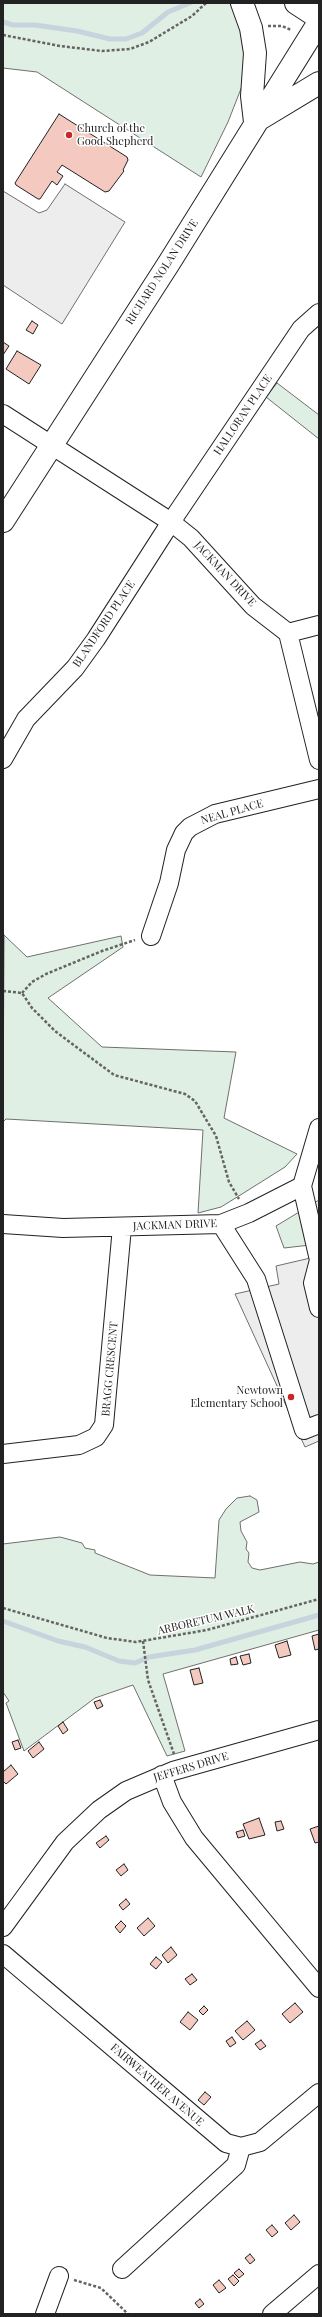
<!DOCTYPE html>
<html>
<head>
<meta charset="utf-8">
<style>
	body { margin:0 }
	#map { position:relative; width:322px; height:2317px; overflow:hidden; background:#fff; font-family:"Playfair Display",serif }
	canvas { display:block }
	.frame { position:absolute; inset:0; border:4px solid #222; pointer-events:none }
</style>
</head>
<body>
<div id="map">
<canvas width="322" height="2317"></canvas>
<div class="frame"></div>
</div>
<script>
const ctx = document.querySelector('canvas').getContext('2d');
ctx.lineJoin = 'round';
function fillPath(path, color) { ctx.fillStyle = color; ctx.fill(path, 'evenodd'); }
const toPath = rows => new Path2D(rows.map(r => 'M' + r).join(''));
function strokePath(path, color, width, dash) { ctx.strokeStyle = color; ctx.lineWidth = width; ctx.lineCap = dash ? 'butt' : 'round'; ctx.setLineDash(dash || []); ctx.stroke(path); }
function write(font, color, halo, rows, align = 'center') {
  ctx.font = font + ' "Playfair Display",serif'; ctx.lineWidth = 3; ctx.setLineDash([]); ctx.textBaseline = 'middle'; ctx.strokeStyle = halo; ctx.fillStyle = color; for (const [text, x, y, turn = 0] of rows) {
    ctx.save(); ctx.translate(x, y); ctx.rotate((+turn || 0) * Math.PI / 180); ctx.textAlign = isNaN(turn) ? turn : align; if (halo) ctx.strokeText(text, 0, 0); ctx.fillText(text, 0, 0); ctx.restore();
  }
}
const green = toPath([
	[3,3,230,3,238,21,246,51,244,81,228,122,201,177,37,72,3,68,3,3],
	[277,383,319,415,319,439,266,397,277,383],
	[4,935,27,957,121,936,123,947,48,998,102,1047,236,1052,224,1118,297,1154,285,1167,242,1194,221,1207,198,1213,203,1130,6,1119,3,1122,4,935],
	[319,1200,319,1244,284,1248,276,1226,319,1200],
	[250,1496,257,1500,259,1512,240,1522,241,1531,247,1542,246,1549,249,1553,248,1562,252,1568,260,1570,300,1562,313,1564,319,1562,319,1630,163,1674,185,1751,167,1756,133,1685,95,1698,24,1751,6,1703,9,1701,3,1692,3,1544,60,1537,82,1543,85,1548,95,1550,95,1553,150,1575,215,1578,219,1520,226,1509,237,1498,250,1496]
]);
fillPath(green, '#e0efe3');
strokePath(green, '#6f6f6f', 1);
const parking = toPath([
	[65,184,125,222,62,324,3,285,3,191,39,213,47,210,65,184],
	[319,1256,319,1441,305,1447,235,1294,279,1284,276,1266,319,1256]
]);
fillPath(parking, '#ededed');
strokePath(parking, '#6f6f6f', 1);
strokePath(toPath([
	[3,22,13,25,35,25,77,31,110,39,126,39,142,33,168,12,190,3],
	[3,1621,58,1641,85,1647,119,1661,135,1663,149,1657,195,1650,319,1615]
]), '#c7d3dd', 5);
const building = toPath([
	[59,114,127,157,128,160,123,170,124,171,109,191,105,192,62,165,57,172,63,176,57,185,52,181,40,199,38,199,16,185,15,183,59,114],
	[32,321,38,325,33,334,26,330,32,321],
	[3,342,9,346,3,355,3,342],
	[17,351,41,365,29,384,6,369,17,351],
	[319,1634,319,1649,315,1650,312,1636,319,1634],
	[287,1641,291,1655,279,1658,275,1645,287,1641],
	[249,1654,251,1663,243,1665,240,1656,249,1654],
	[236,1657,238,1664,231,1665,230,1659,236,1657],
	[199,1668,203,1683,194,1685,190,1670,199,1668],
	[100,1700,103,1706,97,1709,94,1702,100,1700],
	[63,1722,68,1730,63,1734,58,1726,63,1722],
	[18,1740,21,1748,15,1750,12,1742,18,1740],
	[39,1742,44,1749,33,1758,28,1751,39,1742],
	[11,1765,18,1774,6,1784,3,1781,3,1772,11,1765],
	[259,1818,265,1835,249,1839,243,1824,259,1818],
	[281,1821,284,1829,277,1831,275,1822,281,1821],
	[319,1826,319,1842,315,1843,310,1829,319,1826],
	[243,1830,245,1836,238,1838,236,1832,243,1830],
	[106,1836,109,1840,100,1848,96,1843,106,1836],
	[124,1864,128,1870,121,1876,116,1870,124,1864],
	[126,1899,130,1904,123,1910,119,1905,126,1899],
	[148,1918,155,1926,144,1936,137,1928,148,1918],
	[121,1921,126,1926,120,1933,115,1927,121,1921],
	[171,1947,177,1955,168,1963,162,1955,171,1947],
	[156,1957,162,1962,156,1969,150,1964,156,1957],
	[192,1974,197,1980,190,1985,185,1979,192,1974],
	[295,2003,303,2012,290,2023,282,2014,295,2003],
	[204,2006,208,2010,203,2015,199,2011,204,2006],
	[188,2012,198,2020,190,2030,180,2022,188,2012],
	[247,2021,255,2030,243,2040,235,2031,247,2021],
	[232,2037,236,2043,230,2047,226,2041,232,2037],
	[261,2040,266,2046,260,2050,255,2044,261,2040],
	[205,2092,211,2097,204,2105,198,2100,205,2092],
	[294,2215,300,2222,291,2230,285,2223,294,2215],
	[272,2225,278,2232,272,2237,266,2230,272,2225],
	[250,2254,255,2260,250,2264,245,2258,250,2254],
	[239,2269,244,2274,239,2278,234,2273,239,2269],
	[233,2275,239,2281,234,2286,228,2279,233,2275],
	[219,2280,226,2288,219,2293,213,2285,219,2280],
	[200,2299,204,2304,199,2308,195,2303,200,2299]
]);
fillPath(building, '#f3c9c0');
strokePath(building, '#222', 1);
const minor = toPath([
	[3,414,171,522,191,538,253,606,288,633,319,760],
	[288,633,319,625],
	[3,759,26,719,75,668,96,639,171,522,301,329,319,313],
	[151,936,169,883,176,850,184,833,190,827,215,814,319,789],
	[302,1186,319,1260,313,1283,319,1308],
	[3,1224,63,1228,221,1224,249,1213,302,1186,319,1128],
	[221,1224,256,1279,304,1430,319,1424],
	[3,1454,79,1445,96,1437,104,1425,122,1227],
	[162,1775,172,1802,194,1838,319,1988],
	[3,1927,65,1842,99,1810,126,1791,173,1771,319,1730],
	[3,1954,226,2143,241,2147,260,2142,319,2093],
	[122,2269,236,2165,241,2147],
	[45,2314,59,2276],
	[272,2314,319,2274]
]);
const major = toPath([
	[242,3,251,28,255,53,252,96,255,122],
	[296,3,319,18],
	[261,118,319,83],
	[3,521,169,263,319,22]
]);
strokePath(minor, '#222', 20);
strokePath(major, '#222', 24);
strokePath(toPath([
	[268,26,282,26,291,30],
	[3,35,60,46,102,51,130,49,149,42,192,16,206,3],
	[3,991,22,993,32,1008,55,1031,114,1075,185,1094,195,1101,216,1136,229,1182,239,1199],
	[22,993,32,982,46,974,102,951,135,940],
	[3,1608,107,1638,136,1642,207,1630,319,1599],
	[143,1641,148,1680,174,1754],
	[74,2280,101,2288,128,2314]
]), '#646464', 2.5, [3, 2]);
strokePath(minor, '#fff', 18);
strokePath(major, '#fff', 22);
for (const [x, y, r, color] of [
	[69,135,4,"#c62828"],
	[291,1397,4,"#c62828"]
]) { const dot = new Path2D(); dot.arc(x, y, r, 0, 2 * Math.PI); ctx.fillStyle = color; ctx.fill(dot); strokePath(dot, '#fff', 1.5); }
write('11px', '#222', '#fff', [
	["Church of the",77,129],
	["Good Shepherd",77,142],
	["Newtown",283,1391,"right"],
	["Elementary School",283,1404,"right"]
], 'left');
write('11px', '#222', '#fff', [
	["RICHARD NOLAN DRIVE",162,272,-57],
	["HALLORAN PLACE",243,415,-56],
	["JACKMAN DRIVE",225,574,47],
	["BLANDFORD PLACE",104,624,-56],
	["NEAL PLACE",232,812,-16],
	["JACKMAN DRIVE",175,1225,-2],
	["BRAGG CRESCENT",110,1369,-85],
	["ARBORETUM WALK",206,1620,-13],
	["JEFFERS DRIVE",191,1767,-17],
	["FAIRWEATHER AVENUE",157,2085,41]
]);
</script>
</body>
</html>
